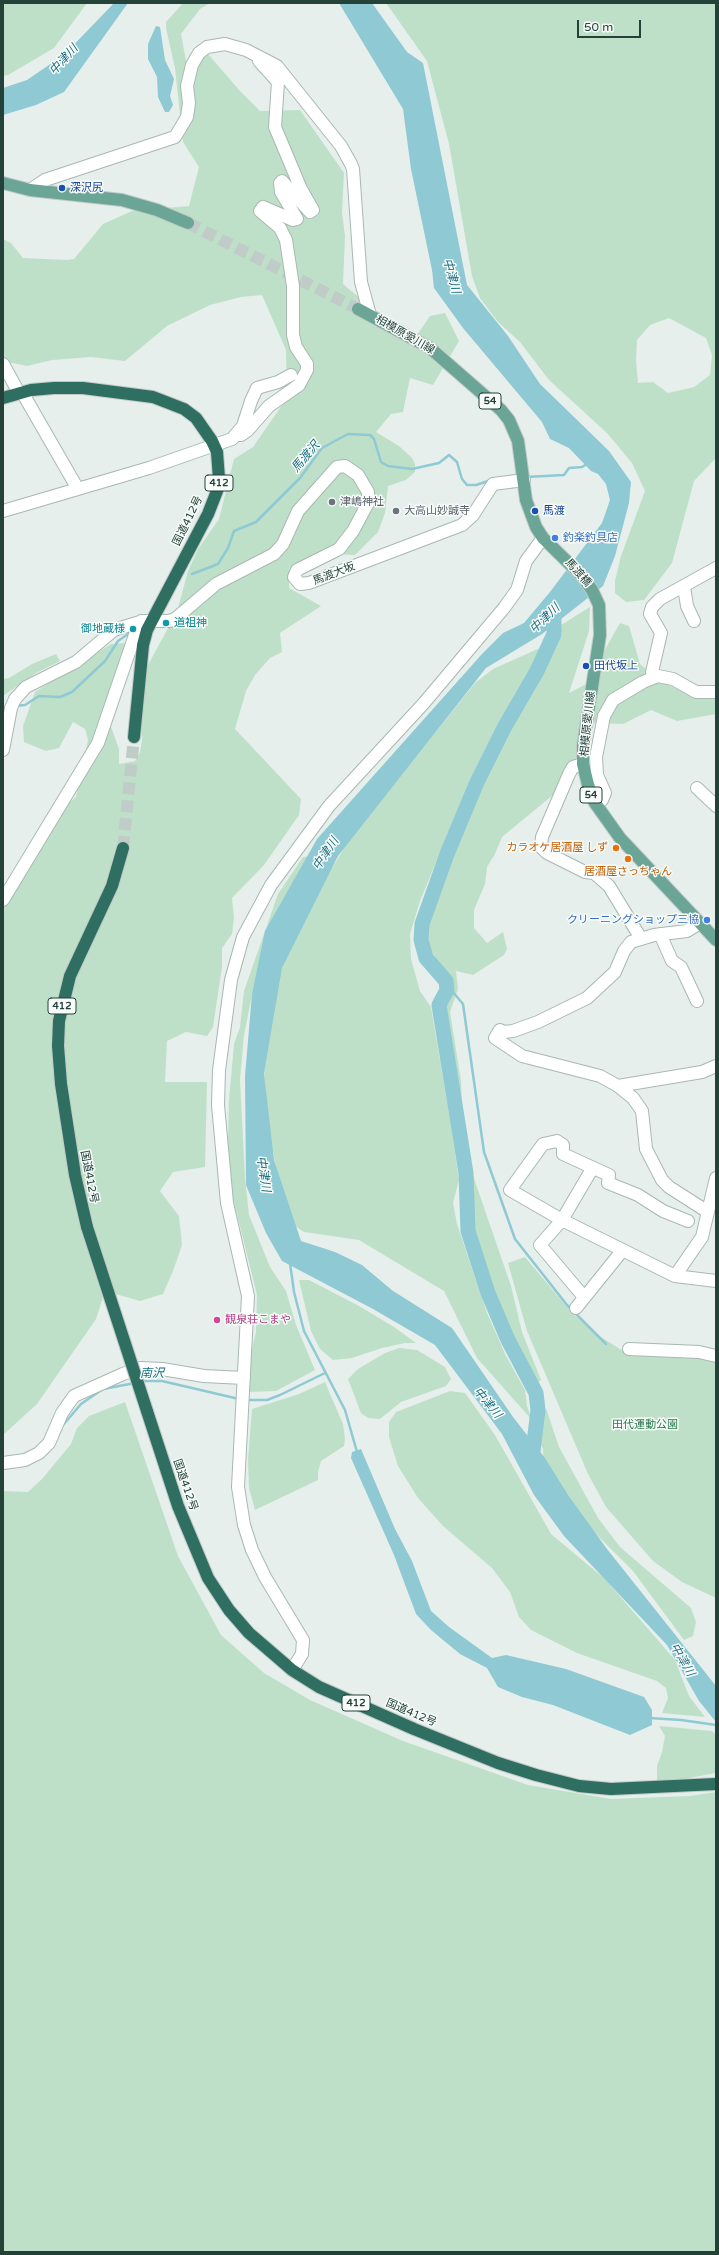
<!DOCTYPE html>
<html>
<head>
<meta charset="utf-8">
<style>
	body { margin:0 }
	#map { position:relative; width:719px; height:2255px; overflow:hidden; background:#e6efeb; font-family:"Varela Round",sans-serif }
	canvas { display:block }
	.frame { position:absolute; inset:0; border:4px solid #24423a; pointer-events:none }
	.scale { position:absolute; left:577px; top:20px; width:64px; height:18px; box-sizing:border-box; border:2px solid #24423a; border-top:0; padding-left:5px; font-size:12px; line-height:14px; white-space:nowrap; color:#24423a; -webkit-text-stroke:3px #f7fbf9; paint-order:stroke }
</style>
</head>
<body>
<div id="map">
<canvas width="719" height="2255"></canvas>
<div class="frame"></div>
<div class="scale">50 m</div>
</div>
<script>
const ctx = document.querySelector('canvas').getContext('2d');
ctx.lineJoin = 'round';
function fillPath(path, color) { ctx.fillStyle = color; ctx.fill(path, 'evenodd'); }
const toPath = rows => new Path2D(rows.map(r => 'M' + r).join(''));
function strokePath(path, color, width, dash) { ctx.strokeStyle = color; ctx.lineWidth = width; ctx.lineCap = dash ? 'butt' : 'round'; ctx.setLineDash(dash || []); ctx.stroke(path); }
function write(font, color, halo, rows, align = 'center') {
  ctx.font = font + ' "Varela Round","Noto Sans JP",sans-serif'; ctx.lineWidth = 3; ctx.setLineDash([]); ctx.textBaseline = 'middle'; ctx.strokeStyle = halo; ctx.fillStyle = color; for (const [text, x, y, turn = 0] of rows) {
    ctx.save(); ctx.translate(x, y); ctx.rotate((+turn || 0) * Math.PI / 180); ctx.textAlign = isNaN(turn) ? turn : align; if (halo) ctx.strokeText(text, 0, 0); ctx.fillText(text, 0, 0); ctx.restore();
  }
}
fillPath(toPath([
	[3,3,87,3,54,48,8,75,3,76],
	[183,3,210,3,200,9,181,34,186,61,208,54,240,91,260,111,300,110,344,173,342,213,345,236,343,284,361,299,369,322,417,335,430,316,445,313,459,341,433,385,410,378,403,412,391,414,376,432,399,446,412,458,415,464,415,472,406,480,388,486,385,513,378,532,355,555,326,554,309,559,289,569,289,588,321,606,280,633,282,652,270,658,255,675,246,691,235,729,301,799,299,815,264,865,232,898,234,917,232,934,222,948,222,967,213,1027,207,1036,186,1032,167,1041,165,1082,207,1082,205,1167,173,1172,160,1191,179,1216,182,1245,173,1271,163,1294,140,1301,105,1291,96,1319,37,1404,3,1435,3,909,51,818,76,797,88,740,85,729,73,722,59,748,46,751,24,742,23,726,35,692,111,644,125,643,110,724,119,749,119,764,135,761,140,752,142,740,140,711,143,674,177,612,188,571,198,549,219,519,234,459,253,447,287,398,286,350,262,295,241,297,210,305,167,326,125,361,91,357,52,360,27,366,3,361,3,239,11,243,23,258,67,260,74,259,103,224,132,211,189,206,199,167,183,142,175,68,166,28,166,22],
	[386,3,716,3,716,458,694,481,672,563,644,600,626,602,615,593,615,581,621,556,645,491,632,463,607,433,549,380,520,342,498,322,480,298,472,276,449,144,427,61],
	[669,318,706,338,712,355,710,375,694,387,668,393,653,382,638,383,636,360,637,340,650,325],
	[590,607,589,631,569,693,598,678,603,653,620,623,629,626,640,664,661,681,688,695,716,696,716,714,677,721,651,710,623,724,595,723,580,733,576,759,571,762,553,795,502,837,495,854,487,867,485,884,474,910,474,928,487,943,503,932,507,949,504,955,473,975,456,971,458,989,450,1012,461,1081,462,1105,457,1105,444,1013,454,988,445,971,427,946,430,906,475,795,500,743,537,678,561,625],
	[540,648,531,674,491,738,470,780,420,901,410,934,411,959,420,991,431,1007,451,1126,459,1180,453,1203,457,1224,487,1313,506,1356,525,1390,527,1406,532,1420,477,1358,444,1291,359,1240,304,1232,292,1224,278,1179,268,1124,264,1069,270,1012,291,936,349,840,475,683,493,669],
	[56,654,60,661,36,673,3,696,3,679,9,678,32,664],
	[311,856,261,957,254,985,244,1035,240,1080,245,1178,249,1215,270,1267,286,1291,296,1325,315,1370,276,1391,249,1392,251,1353,256,1332,257,1295,232,1194,228,1146,229,1100,234,1044,240,1027,244,991,278,894,303,857],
	[467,1158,511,1286,522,1332,541,1380,536,1384,511,1337,472,1227],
	[525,1257,572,1313,596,1334,628,1354,698,1356,716,1360,716,1598,682,1582,653,1561,606,1507,588,1474,527,1331,508,1263],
	[299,1280,309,1280,359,1306,394,1327,416,1343,405,1343,382,1348,352,1358,333,1360,320,1349,311,1331],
	[399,1348,417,1350,445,1367,451,1379,446,1386,401,1402,380,1419,368,1418,361,1413,348,1379,358,1369,385,1353],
	[325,1382,343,1424,345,1439,344,1446,321,1461,318,1472,318,1480,255,1510,249,1488,248,1460,252,1409,299,1394],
	[450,1391,465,1393,495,1435,551,1534,605,1579,675,1660,689,1696,705,1717,662,1713,668,1698,666,1688,657,1681,577,1653,531,1630,519,1617,510,1592,492,1568,443,1526,418,1498,398,1466,389,1437,389,1422,396,1412],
	[125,1402,178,1556,221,1635,264,1673,310,1700,403,1741,528,1785,611,1799,690,1796,716,1792,716,2252,3,2252,3,1491,28,1492,42,1479,71,1444,77,1428,89,1416],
	[546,1408,559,1447,598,1518,620,1547,691,1608,696,1622,693,1636,684,1640,633,1571,578,1516,544,1466,543,1449,538,1438],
	[659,1726,712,1731,716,1735,716,1773,657,1784,657,1766,662,1752,665,1736]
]), '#bfe0c8');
fillPath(toPath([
	[114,3,128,3,64,92,36,105,3,115,3,88,27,80,65,54],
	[339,3,372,3,407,52,423,63,467,285,508,336,540,384,609,451,631,482,629,503,615,556,603,586,542,634,486,668,338,856,282,968,264,1073,274,1160,301,1241,335,1252,362,1265,393,1291,452,1328,513,1417,545,1458,568,1495,607,1549,716,1686,716,1722,699,1701,667,1645,564,1536,534,1495,502,1434,435,1345,373,1309,282,1261,266,1233,246,1185,245,1076,252,994,265,931,317,839,482,654,503,633,524,623,550,592,602,523,610,500,606,484,598,474,591,471,569,448,550,439,542,422,463,328,434,288,432,270,411,169,403,109],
	[156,26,160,27,165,60,174,79,170,96,173,105,169,112,165,112,158,97,157,77,148,59,148,44],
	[361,1449,395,1529,412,1561,431,1611,449,1627,492,1658,506,1655,566,1669,644,1697,652,1710,652,1725,630,1735,553,1705,522,1697,498,1687,487,1668,460,1654,431,1630,416,1614,394,1555,351,1458,352,1452]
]), '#8ec9d4');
strokePath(toPath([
	[526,477,564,475,569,468,582,467,587,464],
	[192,574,218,564,228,548,234,531,256,522,300,478,322,448,348,434,370,435,374,439,381,462,388,466,412,469,439,463,449,455,457,462,462,479,467,485,476,485,491,480],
	[15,706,25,705,39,696,60,697,72,692,105,661,118,641,131,632],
	[447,985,463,1004,484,1152,515,1239,567,1305,606,1344],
	[290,1263,294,1292,304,1331,345,1410,357,1452],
	[142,1381,162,1381,239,1399],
	[245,1400,267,1400,280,1395,325,1373],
	[63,1425,81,1404,103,1389,135,1383],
	[3,1469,20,1466],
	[649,1718,681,1720,716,1725]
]), '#8ec9d4', 2.5);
strokePath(toPath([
	[527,1461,533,1451,538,1410,536,1393,508,1340,488,1293,468,1231,466,1173,439,1005,447,990,446,981,426,958,421,940,422,924,447,854,477,782,504,728,537,671,554,634,554,611]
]), '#8ec9d4', 15);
strokePath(toPath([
	[188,223,358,309]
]), '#bfccc8', 12, [12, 6]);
strokePath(toPath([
	[123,848,134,737]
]), '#bfccc8', 12, [12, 6]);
const minor = toPath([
	[30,190,45,180,175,137,187,117,189,103,187,86,192,65,199,53,207,47,225,44,246,50,277,66,341,146,351,164,353,169,361,282,370,315],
	[3,364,19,393],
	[22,392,75,484,75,490],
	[236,435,241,435,248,430,269,406,299,385,307,370,307,364,296,347,293,335,293,286,286,240,280,228,260,211,263,207,293,220,297,219,281,192,280,183,282,181,310,212,313,210,301,189,275,127,278,82,259,61],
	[3,511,149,468,232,439,243,426,251,401,257,388,278,382,291,375],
	[684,587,687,606,694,621],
	[654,677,652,672,661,633,650,614,652,607,660,599,716,568],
	[3,750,11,708,15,699,26,687,76,662,114,630,143,621,169,621,175,619,216,584,274,554,283,544,298,511,337,467,345,466,358,475,368,492,368,503,353,531,339,549,297,570,294,577,300,584,309,583,462,525,473,515,493,484,524,480],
	[583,764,573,767,569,774,542,837,541,847,547,853,585,872,594,873,609,886,640,937],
	[697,788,716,806],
	[595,803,602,800,605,793,597,775,596,757,604,716,613,700,643,682,658,676,673,679,696,692,716,692],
	[3,900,98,743,136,632,141,621],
	[700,923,687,931,654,935,631,942,624,951,615,972,587,998,538,1022,513,1031,504,1032,500,1030,495,1038,522,1056,600,1076,618,1086,633,1098,642,1111,646,1149,662,1180,669,1187,708,1212],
	[660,934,672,961,681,967,697,1001],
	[618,1086,702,1072,716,1066],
	[688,1221,663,1211,638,1195,608,1183,609,1175,563,1154,563,1145,557,1141,543,1144,510,1190,562,1220,675,1276,716,1281],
	[675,1276,702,1237,716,1178],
	[584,1297,540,1245,562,1220,592,1169],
	[576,1308,622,1251],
	[629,1349,699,1352,716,1356],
	[3,1463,25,1460,39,1453,49,1443,62,1413,74,1396,123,1374,140,1368,162,1369,204,1376,244,1378],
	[292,1670,302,1654,303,1640,265,1577,252,1550,244,1525,238,1487,248,1296,227,1203,218,1105,219,1070,231,980,243,937,271,885,329,806,424,703,504,608,517,590,526,561,543,538]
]);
const major = toPath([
	[3,183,30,190,122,200,157,210,188,223],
	[358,309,430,348,501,410,509,420,518,441,526,500,536,527,543,538,583,577,592,590,599,605,600,635,583,746,583,764,590,793,595,803,620,838,716,940]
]);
const highway = toPath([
	[3,398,31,390,54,388,83,388,153,397,184,409,196,418,212,441,217,452,219,479,217,491,208,514,147,630,143,645,134,737],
	[87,1227,75,1175,61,1084,58,1046,59,1021,70,976,112,886,123,848],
	[147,1411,178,1506,208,1578,229,1610,249,1633,292,1670,319,1687,414,1729,498,1763,536,1775,579,1786,611,1789,716,1784]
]);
strokePath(minor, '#a8b8b2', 14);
strokePath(major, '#c2cac8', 14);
strokePath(highway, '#c2cac8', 14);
strokePath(minor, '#fff', 12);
strokePath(major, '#6aa596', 12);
strokePath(highway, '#2f6f62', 12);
const highwayBridge = toPath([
	[87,1227,147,1411]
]);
strokePath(highwayBridge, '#c2cac8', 14, []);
strokePath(highwayBridge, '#2f6f62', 12);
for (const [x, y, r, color] of [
	[62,188,4,"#1a4fb4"],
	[332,502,4,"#6b7280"],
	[396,511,4,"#6b7280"],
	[535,511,4,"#1a4fb4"],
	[555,538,4,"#3f7fe0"],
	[166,623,4,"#0f9aa8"],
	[133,629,4,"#0f9aa8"],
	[586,666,4,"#1a4fb4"],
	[616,848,4,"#e8710a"],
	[628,859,4,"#e8710a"],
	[707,920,4,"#3f7fe0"],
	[217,1320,4,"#d1479c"]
]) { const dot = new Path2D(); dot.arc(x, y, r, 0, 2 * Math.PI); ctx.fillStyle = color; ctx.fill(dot); strokePath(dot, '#f7fbf9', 1.5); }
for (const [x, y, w] of [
	[490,401,22],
	[219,483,28],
	[591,795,22],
	[62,1006,28],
	[356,1703,28]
]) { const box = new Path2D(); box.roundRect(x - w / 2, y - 8, w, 16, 3); ctx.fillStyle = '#f7fbf9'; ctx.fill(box); strokePath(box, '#24423a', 1); }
write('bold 10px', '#24423a', null, [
	["54",490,401],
	["412",219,483],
	["54",591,795],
	["412",62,1006],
	["412",356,1703]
]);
write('11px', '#164399', '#f7fbf9', [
	["深沢尻",70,188],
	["馬渡",543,511],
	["田代坂上",594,666]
], 'left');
write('11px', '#24423a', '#f7fbf9', [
	["相模原愛川線",405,335,30],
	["国道412号",188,521,-64],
	["馬渡橋",578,573,48],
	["馬渡大坂",334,574,-21],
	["相模原愛川線",588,724,-84],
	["国道412号",89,1177,79],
	["国道412号",185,1485,71],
	["国道412号",411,1713,23]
]);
write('11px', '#5b616d', '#f7fbf9', [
	["津嶋神社",340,502],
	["大高山妙誠寺",404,511]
], 'left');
write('11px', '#366cbe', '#f7fbf9', [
	["釣楽釣具店",563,538],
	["クリーニングショップ三協",699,920,"right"]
], 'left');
write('11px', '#0d838f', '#f7fbf9', [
	["道祖神",174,623],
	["御地蔵様",125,629,"right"]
], 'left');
write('11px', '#c56008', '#f7fbf9', [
	["カラオケ居酒屋 しず",608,848],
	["居酒屋さっちゃん",628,872,"center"]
], 'right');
write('11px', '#b23c85', '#f7fbf9', [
	["観泉荘こまや",225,1320]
], 'left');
write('11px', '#2d7a4b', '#f7fbf9', [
	["田代運動公園",645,1425]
]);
write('italic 12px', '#1c6f80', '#f7fbf9', [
	["中津川",64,60,-48],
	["中津川",451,276,75],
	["馬渡沢",306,457,-50],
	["中津川",545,619,-44],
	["中津川",326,854,-56],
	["中津川",263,1174,81],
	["南沢",152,1374],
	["中津川",487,1403,50],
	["中津川",682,1660,60]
]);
</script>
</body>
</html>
